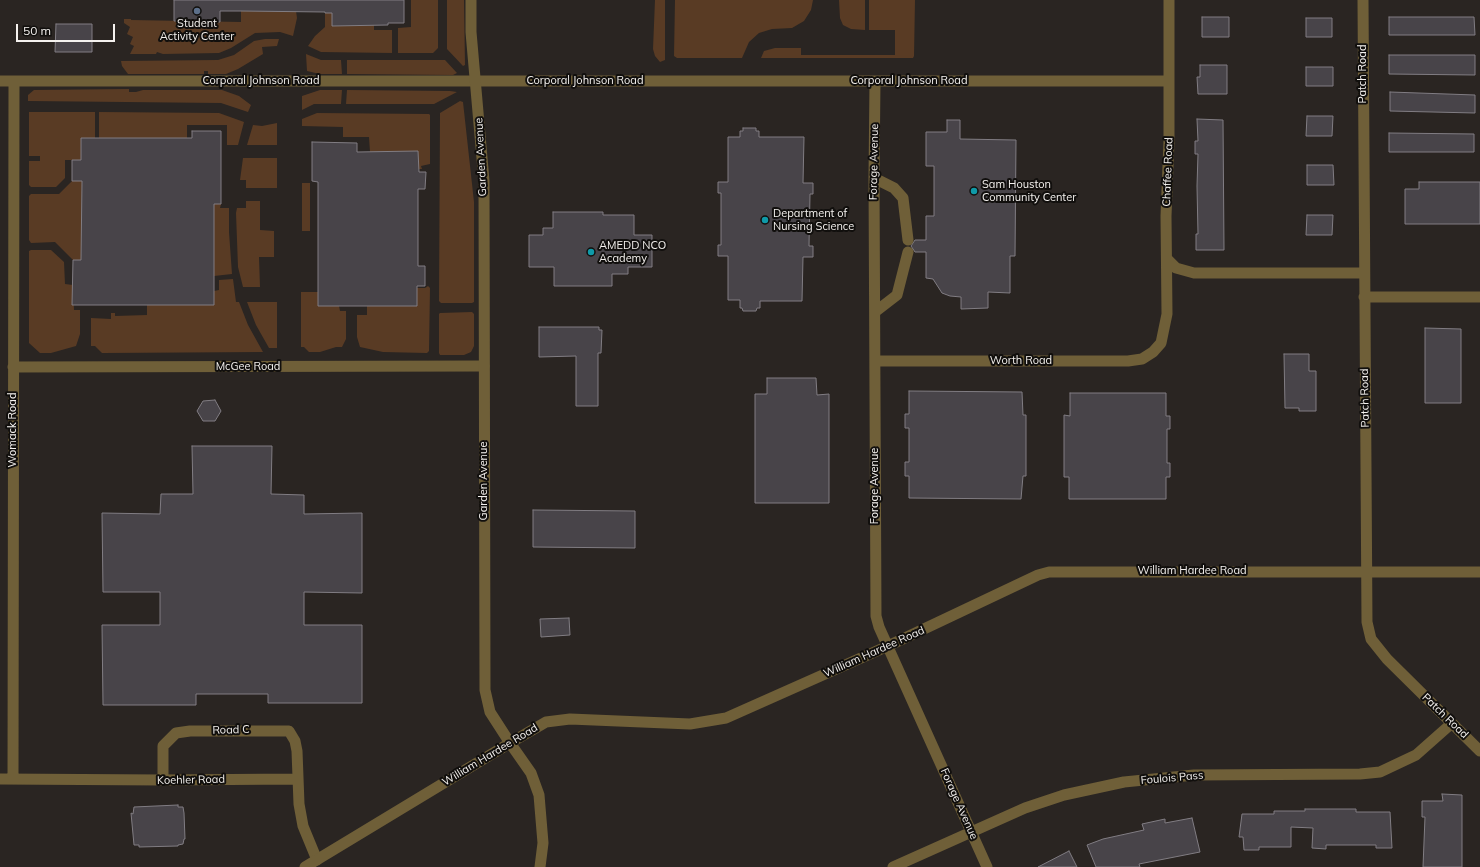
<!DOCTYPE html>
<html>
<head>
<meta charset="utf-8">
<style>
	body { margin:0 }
	#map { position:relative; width:1480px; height:867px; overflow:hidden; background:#2a2522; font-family:Mulish,sans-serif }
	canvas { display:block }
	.scale { position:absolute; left:16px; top:24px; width:99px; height:18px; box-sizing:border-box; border:2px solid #f5f2ef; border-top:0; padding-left:5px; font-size:12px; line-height:14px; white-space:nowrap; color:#f5f2ef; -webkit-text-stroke:3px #110f0d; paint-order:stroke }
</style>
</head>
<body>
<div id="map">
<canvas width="1480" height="867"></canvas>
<div class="scale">50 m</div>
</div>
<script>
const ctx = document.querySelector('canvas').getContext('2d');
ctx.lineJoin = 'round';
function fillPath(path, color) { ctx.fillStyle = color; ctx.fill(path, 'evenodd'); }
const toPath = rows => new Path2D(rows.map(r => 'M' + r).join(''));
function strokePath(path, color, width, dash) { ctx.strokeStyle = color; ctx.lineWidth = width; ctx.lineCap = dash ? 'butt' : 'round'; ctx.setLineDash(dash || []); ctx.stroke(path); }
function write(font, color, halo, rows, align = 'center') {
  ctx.font = font + ' Mulish,sans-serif'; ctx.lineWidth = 4; ctx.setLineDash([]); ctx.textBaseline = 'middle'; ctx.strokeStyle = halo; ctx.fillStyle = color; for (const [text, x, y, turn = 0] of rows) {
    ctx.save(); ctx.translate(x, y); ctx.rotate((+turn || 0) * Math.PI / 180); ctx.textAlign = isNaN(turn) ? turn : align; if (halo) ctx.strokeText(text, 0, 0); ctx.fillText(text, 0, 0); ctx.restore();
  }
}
fillPath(toPath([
	[411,0,438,0,438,48,433,53,398,53,398,28,411,27],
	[447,0,464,0,465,65,463,66,447,49],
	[655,0,665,0,665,60,660,62,655,56,653,49],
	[675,0,813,0,811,10,804,21,792,28,772,29,759,33,749,42,742,58,677,58,674,56],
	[839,0,865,0,865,30,851,29,843,25,840,18],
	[869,0,915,0,914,56,913,58,761,58,764,51,775,48,801,48,801,55,895,55,895,30,869,30],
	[241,11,296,11,297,18,293,36,280,32,255,33,231,48,219,53,163,54,157,52,156,54,130,54,134,46,130,44,133,37,127,34,130,27,124,23,124,19,131,19,131,20,241,22],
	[325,13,332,13,332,26,374,25,374,30,392,30,392,53,321,52,308,46,315,36,325,27],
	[265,39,279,39,277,46,262,47,263,54,238,69,226,74,208,74,208,71,204,71,204,74,128,74,122,66,121,61,218,60,234,55,254,41],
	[306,54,321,60,341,60,342,74,320,74,307,71],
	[347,60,445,60,457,73,453,75,347,74],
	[129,89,129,92,136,92,143,90,222,90,239,96,251,105,248,112,221,103,28,101,28,95,34,90],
	[320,90,342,90,341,104,314,104,302,110,302,96],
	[347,90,450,91,457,92,434,104,346,104],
	[460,101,463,102,474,202,474,302,472,303,441,303,439,301,440,113],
	[29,112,95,112,95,138,81,138,81,160,65,160,65,178,56,187,31,187,29,185,29,161,40,161,40,156,29,156],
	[99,112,219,113,244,122,238,145,227,145,227,125,187,125,187,138,99,138],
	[317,113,429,114,430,115,430,164,421,166,422,169,418,169,370,152,369,137,343,137,343,127,302,126,302,119],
	[277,123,277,145,247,145,253,125,262,126],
	[243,158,277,158,277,188,246,188,246,180,240,180],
	[72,181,82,181,81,260,73,260,55,242,31,243,29,240,29,196,31,194,59,194],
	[302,183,310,183,310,231,302,231],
	[246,201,260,201,260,230,274,231,274,257,259,257,260,287,243,287,238,267,236,213,237,208,246,208],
	[214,204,221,204,220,208,229,208,229,232,232,274,214,276],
	[31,250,51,250,64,262,65,284,73,285,74,310,80,310,80,334,76,346,51,353,40,353,29,343,29,251],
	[233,279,236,302,239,302,248,325,263,352,102,353,95,346,91,346,91,318,111,319,111,313,115,313,115,316,147,315,147,305,213,305,214,291,219,290,219,280],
	[428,286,430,288,429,351,427,353,383,352,360,347,357,337,357,315,367,315,367,306,417,306,417,288,425,288],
	[301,292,318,292,318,306,339,306,340,311,346,311,346,339,342,347,336,347,320,352,309,352,304,347,301,347],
	[247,302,277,302,277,348,269,348,256,325],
	[472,312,474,314,474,346,471,352,464,355,440,355,439,353,439,314,440,313]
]), '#593b24');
const building = toPath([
	[174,0,404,0,404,23,388,23,388,25,332,26,332,13,325,13,325,12,241,11,220,11,220,22,174,21,174,0],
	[1202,17,1229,17,1229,37,1202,37,1202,17],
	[1389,17,1474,17,1475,35,1389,35,1389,17],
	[1306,18,1332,18,1332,37,1306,37,1306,18],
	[56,24,92,24,92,52,55,52,56,24],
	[1389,55,1475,55,1475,75,1389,74,1389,55],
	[1200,65,1227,65,1227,94,1198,94,1197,77,1200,77,1200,65],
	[1306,67,1333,67,1333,86,1306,86,1306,67],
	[1390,92,1475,95,1475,113,1390,111,1390,92],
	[1307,116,1333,116,1332,136,1306,136,1307,116],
	[1197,119,1223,120,1224,250,1196,250,1196,234,1198,234,1197,186,1198,154,1195,154,1195,141,1198,141,1197,119],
	[947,120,960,120,960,139,1016,140,1015,256,1010,256,1010,293,988,292,988,308,961,309,961,297,950,296,942,293,933,279,926,278,926,252,915,252,911,246,915,240,926,240,926,216,934,216,934,166,926,166,926,132,947,132,947,120],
	[743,128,756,128,756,131,759,131,759,137,804,137,803,183,813,183,813,194,810,194,809,246,813,246,813,257,803,257,802,301,760,301,760,308,757,308,756,311,743,311,742,308,740,308,740,300,728,300,728,256,718,256,718,245,721,245,721,193,718,193,718,182,728,182,728,137,740,137,740,131,743,131,743,128],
	[192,131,221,131,221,204,214,204,214,305,72,305,73,260,81,260,82,181,72,181,72,160,81,160,81,138,192,138,192,131],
	[1389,133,1474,134,1474,152,1389,152,1389,133],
	[312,142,357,143,357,152,418,151,419,172,426,172,425,189,418,189,418,266,425,266,425,286,417,286,417,306,318,306,318,182,312,181,312,142],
	[1307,165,1333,165,1334,185,1307,185,1307,165],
	[1419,182,1480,182,1480,224,1405,224,1405,189,1419,189,1419,182],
	[553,212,603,212,603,215,634,215,634,235,652,235,652,267,628,267,628,274,612,274,612,286,554,286,554,267,529,267,529,235,543,235,543,228,553,228,553,212],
	[1307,215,1333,215,1332,235,1306,235,1307,215],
	[539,327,599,327,599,330,602,330,601,353,598,353,598,406,576,406,576,356,539,357,539,327],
	[1425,328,1461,329,1461,403,1425,403,1425,328],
	[1284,354,1309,354,1309,371,1316,371,1316,411,1299,411,1299,408,1285,408,1284,354],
	[767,378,816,378,817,395,829,394,829,503,755,503,755,394,767,394,767,378],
	[909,391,1022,392,1023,415,1026,415,1026,476,1023,476,1021,499,909,498,909,476,905,476,905,462,909,462,909,428,905,428,905,414,909,414,909,391],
	[1070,393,1166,393,1166,416,1170,416,1170,429,1167,429,1167,463,1170,463,1170,477,1166,477,1166,499,1069,499,1069,477,1064,477,1064,415,1070,416,1070,393],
	[215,400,221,411,215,421,203,421,197,411,203,401,215,400],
	[192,446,272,446,271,494,304,495,304,514,362,513,362,593,304,592,304,625,362,625,362,703,268,703,268,694,196,694,196,705,103,705,102,625,160,625,160,592,103,592,102,513,160,514,161,494,193,494,192,446],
	[533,510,635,511,635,548,533,547,533,510],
	[569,618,570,635,541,637,540,619,569,618],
	[1442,794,1462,795,1462,867,1423,867,1425,817,1422,817,1422,801,1443,801,1442,794],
	[178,805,178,807,183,807,184,813,185,839,184,839,183,844,178,845,178,846,139,847,139,845,134,845,131,813,133,814,134,807,178,805],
	[1305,809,1356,809,1356,812,1390,812,1392,848,1376,848,1376,845,1326,845,1326,849,1312,848,1313,828,1291,827,1291,847,1259,847,1259,850,1244,850,1243,837,1239,837,1242,814,1274,814,1274,811,1305,811,1305,809],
	[1192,818,1200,852,1139,864,1140,867,1096,867,1087,845,1103,839,1144,830,1142,824,1165,819,1165,823,1192,818],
	[1069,851,1077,867,1038,867,1069,851]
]);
fillPath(building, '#484449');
strokePath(building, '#817d83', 1);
strokePath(toPath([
	[1363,0,1367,622,1371,639,1387,659,1480,751],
	[0,81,1169,81],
	[875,81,874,178,876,616,879,627,987,867],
	[874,178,894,188,903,198,908,240],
	[1167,259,1176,268,1194,273,1364,273],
	[1364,297,1480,297],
	[875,312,897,295,908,252],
	[875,361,1128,361,1142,359,1153,352,1161,343,1167,314,1166,216,1169,141,1169,0],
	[13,367,484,366],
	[0,779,163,780,297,779],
	[13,779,14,81],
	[163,780,163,746,176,733,190,731,289,731,295,741,297,751,299,804,303,826,317,860],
	[540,867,543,843,539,795,531,773,510,743,546,722,570,719,690,724,726,718,888,646,1038,575,1049,572,1480,572],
	[893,867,1025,808,1064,795,1124,782,1194,775,1360,774,1380,772,1416,755,1451,724]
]), '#6f5f38', 11);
strokePath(toPath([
	[305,867,510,743,490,712,485,690,484,181,471,32,471,0]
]), '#6f5f38', 11);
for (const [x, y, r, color] of [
	[197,11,4,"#5c6f8a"],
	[974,191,4,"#0f9aa8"],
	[765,220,4,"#0f9aa8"],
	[591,252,4,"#0f9aa8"]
]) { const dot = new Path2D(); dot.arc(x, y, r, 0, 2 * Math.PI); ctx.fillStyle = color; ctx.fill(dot); strokePath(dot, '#110f0d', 1.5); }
write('11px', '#f5f2ef', '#110f0d', [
	["Student",197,24,"center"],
	["Activity Center",197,37,"center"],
	["Sam Houston",982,185],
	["Community Center",982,198],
	["Department of",773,214],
	["Nursing Science",773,227],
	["AMEDD NCO",599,246],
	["Academy",599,259]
], 'left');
write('11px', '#f5f2ef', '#110f0d', [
	["Patch Road",1363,74,-90],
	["Corporal Johnson Road",261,81],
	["Corporal Johnson Road",585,81],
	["Corporal Johnson Road",909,81],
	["Garden Avenue",481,157,-93],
	["Forage Avenue",874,162,-89],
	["Chaffee Road",1168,172,-88],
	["Worth Road",1021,361],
	["McGee Road",248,367],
	["Patch Road",1365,398,-91],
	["Womack Road",13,430,-90],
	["Garden Avenue",484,481,-90],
	["Forage Avenue",875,486,-90],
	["William Hardee Road",1192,571],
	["William Hardee Road",874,652,-24],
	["Patch Road",1445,716,44],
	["Road C",231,730,-1],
	["William Hardee Road",490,755,-31],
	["Foulois Pass",1172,778,-5],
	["Koehler Road",191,780,-1],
	["Forage Avenue",959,804,66]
]);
</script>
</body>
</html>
